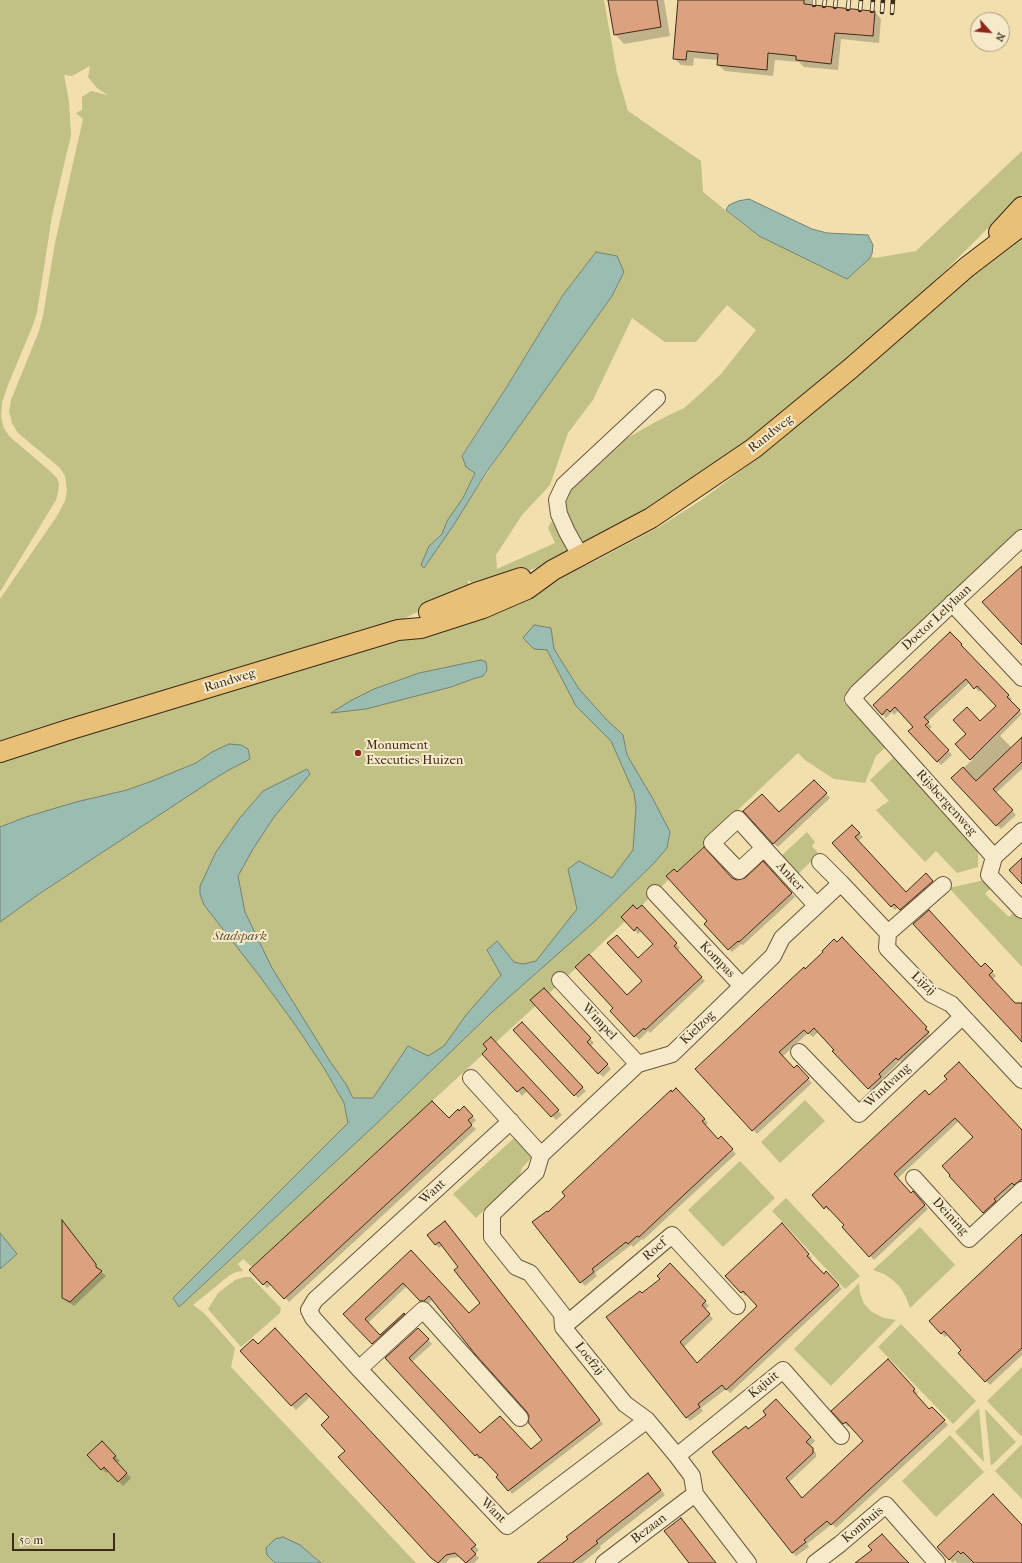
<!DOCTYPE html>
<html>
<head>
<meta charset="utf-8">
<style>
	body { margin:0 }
	#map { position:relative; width:1022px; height:1563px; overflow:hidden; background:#f1dfae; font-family:"IM FELL French Canon",serif }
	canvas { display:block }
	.north { position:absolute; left:970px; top:12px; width:40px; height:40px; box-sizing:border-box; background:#f6eaca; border:1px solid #ac9d82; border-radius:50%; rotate:117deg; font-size:11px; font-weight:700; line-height:16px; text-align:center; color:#3d2a17 }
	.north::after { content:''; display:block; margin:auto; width:14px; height:18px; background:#8f2418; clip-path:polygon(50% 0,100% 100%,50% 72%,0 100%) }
	.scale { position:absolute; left:12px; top:1533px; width:103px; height:18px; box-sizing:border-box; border:2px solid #3d2a17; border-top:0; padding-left:5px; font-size:12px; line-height:14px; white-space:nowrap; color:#3d2a17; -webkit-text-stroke:3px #f6eaca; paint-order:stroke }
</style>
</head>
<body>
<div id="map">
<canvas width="1022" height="1563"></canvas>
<div class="north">N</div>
<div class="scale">50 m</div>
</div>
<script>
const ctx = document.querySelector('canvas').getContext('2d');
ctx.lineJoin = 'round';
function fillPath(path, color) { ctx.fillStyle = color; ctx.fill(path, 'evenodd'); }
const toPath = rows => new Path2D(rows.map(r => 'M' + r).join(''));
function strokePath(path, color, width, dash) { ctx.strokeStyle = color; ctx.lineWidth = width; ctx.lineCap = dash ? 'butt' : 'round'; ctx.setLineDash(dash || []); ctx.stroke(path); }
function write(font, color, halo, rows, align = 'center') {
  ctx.font = font + ' "IM FELL French Canon",serif'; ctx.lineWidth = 4; ctx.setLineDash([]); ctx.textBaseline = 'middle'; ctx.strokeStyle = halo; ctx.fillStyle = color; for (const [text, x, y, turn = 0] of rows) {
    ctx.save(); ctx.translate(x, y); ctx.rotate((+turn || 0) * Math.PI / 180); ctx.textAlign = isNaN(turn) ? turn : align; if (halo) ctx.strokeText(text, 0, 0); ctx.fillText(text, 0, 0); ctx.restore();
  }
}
fillPath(toPath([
	[0,0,604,0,617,73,628,111,701,161,703,192,745,226,760,236,847,279,871,256,875,258,916,251,1022,151,1022,194,902,314,820,384,719,463,658,504,585,543,574,535,565,517,565,498,573,484,622,441,659,420,684,408,699,395,721,374,756,330,727,305,696,342,665,342,632,318,593,400,568,433,550,485,522,515,496,555,497,569,555,543,548,528,551,522,557,523,567,543,568,551,555,561,479,589,474,584,467,580,473,592,425,608,388,627,277,660,234,669,0,747,0,599,57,516,65,501,67,490,65,476,60,468,18,433,12,423,9,411,11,400,39,331,43,316,55,243,83,119,76,113,82,110,82,97,91,91,108,95,97,88,88,77,90,66,72,76,64,75,69,101,71,135,52,216,37,312,33,325,8,385,2,403,1,417,4,428,9,436,51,472,57,478,59,484,58,493,56,500,0,592],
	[596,252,624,272,612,296,516,430,424,568,429,546,442,534,463,498,475,473,466,467,462,455,506,388,563,295],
	[1022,232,1022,529,845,697,844,703,886,747,876,756,865,783,834,779,805,760,798,753,704,842,705,845,557,986,252,1267,243,1259,238,1264,243,1271,236,1272,230,1275,193,1305,204,1313,235,1348,231,1367,416,1563,0,1563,0,762,30,750,489,609,595,561,659,527,700,501,774,446],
	[895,756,975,845,978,854,978,867,957,873,936,851,925,862,876,810,889,801,870,780],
	[807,832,815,842,812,846,819,854,797,875,780,857],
	[985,880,992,887,985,894,1009,917,1016,910,1022,917,1022,967,949,888],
	[805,1100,825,1121,780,1163,761,1142],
	[514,1138,532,1157,522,1168,520,1175,476,1218,453,1194],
	[740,1161,775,1198,723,1247,688,1210],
	[786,1198,860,1276,845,1289,772,1211],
	[920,1227,955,1265,910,1308,906,1297,900,1287,893,1280,884,1274,873,1270],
	[245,1277,251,1277,281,1308,280,1313,241,1347,208,1309,218,1293,235,1280],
	[859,1283,860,1293,864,1304,872,1312,884,1318,896,1320,831,1386,794,1349],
	[901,1324,976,1401,953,1424,878,1347],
	[1022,1367,1022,1435,1021,1436,987,1401],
	[979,1408,984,1462,955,1432],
	[985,1409,1016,1442,991,1466],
	[950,1435,984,1472,936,1517,902,1481],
	[1022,1444,1022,1499,995,1471]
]), '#c1c085');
const water = toPath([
	[749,199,812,229,827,233,868,235,873,245,872,254,869,259,847,279,759,236,726,210,729,205,738,201,749,199],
	[596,252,617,256,624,272,612,296,486,473,453,526,424,568,421,565,429,546,442,534,447,521,463,498,475,473,466,467,462,456,506,388,563,295,596,252],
	[534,625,551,628,554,649,579,689,606,719,623,735,627,755,653,799,670,832,667,848,655,862,594,922,491,1013,374,1126,179,1307,173,1298,348,1123,344,1103,324,1068,296,1026,258,974,204,905,200,894,200,886,216,852,239,819,263,791,307,769,310,774,274,817,253,849,238,876,245,912,272,968,331,1063,346,1084,353,1098,373,1098,408,1046,428,1056,444,1046,466,1015,501,975,487,950,497,941,514,962,523,964,536,961,577,909,568,869,579,861,612,878,633,850,636,807,634,793,611,741,576,706,547,650,534,649,523,638,534,625],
	[481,660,486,662,487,670,483,676,473,679,451,687,366,709,331,713,350,701,374,689,419,673,481,660],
	[229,744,241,745,248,749,250,759,227,771,211,781,39,894,0,922,0,827,26,817,76,802,127,790,152,781,196,763,212,752,229,744],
	[0,1233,17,1254,0,1269,0,1233],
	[283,1537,300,1545,321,1563,275,1563,267,1555,266,1548,275,1539,283,1537]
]);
fillPath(water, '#9bbcb0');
strokePath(water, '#758273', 1);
fillPath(toPath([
	[609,0,664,0,670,36,624,44,615,34],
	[679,0,811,0,811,6,875,12,881,19,879,43,841,39,838,70,804,67,799,62,775,60,773,76,725,71,718,65,718,60,694,58,693,66,681,65,674,58],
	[950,633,965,649,964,650,1012,699,1010,701,1022,714,1000,736,1012,748,1022,738,1022,769,996,793,1016,815,1001,829,953,778,972,760,957,744,998,706,982,689,979,692,970,682,927,722,932,727,929,729,952,755,941,765,909,731,914,727,899,710,894,715,892,712,886,718,874,705],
	[814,781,830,798,778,847,773,843,780,813],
	[852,826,863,837,858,841,906,893,926,875,936,885,904,913,898,907,895,910,833,844],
	[763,863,795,897,743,945,741,944,732,952,705,924,709,921,677,873,732,879,737,881,746,879],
	[646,910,680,948,677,951,705,981,650,1033,648,1031,639,1040,612,1011,644,981,638,959,654,944,642,930,638,934,622,917],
	[842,938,930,1032,928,1033,932,1037,903,1063,900,1061,882,1079,884,1081,872,1092,834,1051,835,1050,819,1031,813,1037,808,1033,782,1057,794,1069,797,1067,812,1083,757,1134,696,1069,805,970],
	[981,968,989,968,996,976,992,980,1015,1004,1022,1004,1022,1040],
	[548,993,594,1043,591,1046,611,1069,603,1077,599,1073],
	[522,1023,586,1091,578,1098,515,1030],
	[495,1042,562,1115,556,1120,528,1090,522,1096,518,1091],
	[676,1090,708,1123,705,1126,718,1140,721,1138,736,1154,643,1240,642,1239,633,1247,631,1245,595,1273,597,1276,585,1286,581,1282,548,1213],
	[930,1096,1022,1132,1022,1186,987,1216,950,1176,974,1137,959,1121,897,1179,911,1194,917,1196,928,1209,874,1260,843,1227,846,1225,830,1208,829,1211,813,1195],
	[464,1107,476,1120,471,1125,476,1129,289,1302,272,1284,267,1288,251,1270],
	[66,1226,100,1271,106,1276,74,1306,68,1302,63,1298],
	[448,1226,603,1424,512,1494,499,1475,485,1460,484,1461,481,1457,479,1459,476,1455,386,1358,418,1329,432,1344,412,1362,480,1434,531,1451,543,1440,528,1411,433,1299,428,1304,424,1305,407,1286,368,1323,344,1314,411,1252,469,1314,482,1304,460,1267,443,1245,439,1248,428,1235],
	[786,1229,812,1258,810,1260,824,1275,826,1273,842,1289,730,1393,726,1389,701,1408,703,1411,690,1421,686,1417,643,1294,661,1279,670,1265,709,1306,705,1309,713,1319,684,1347,697,1364,759,1306,747,1294,745,1296,726,1276],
	[1022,1235,1022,1355,990,1385,959,1353,962,1350,948,1335,945,1337,930,1321],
	[404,1314,408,1318,376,1347,373,1344],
	[279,1333,479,1550,475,1554,479,1558,474,1563,466,1563,460,1557,450,1558,446,1563,438,1563,339,1457,346,1451,331,1418,311,1396,296,1410,242,1352,258,1345],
	[891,1364,918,1393,916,1395,930,1410,932,1408,948,1425,836,1528,832,1524,807,1544,809,1547,796,1556,792,1553,748,1430,768,1415,776,1400,815,1441,810,1446,816,1453,816,1457,789,1482,802,1499,865,1441,850,1426,848,1427,833,1411],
	[102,1442,120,1461,117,1463,131,1478,123,1486,109,1471,106,1473,88,1455],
	[648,1474,665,1495,600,1546,601,1548,582,1563,539,1563],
	[1022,1526,1022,1563,957,1563,955,1560,953,1563,938,1547]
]), '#0003');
const building = toPath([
	[608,0,657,0,661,27,614,35,608,0],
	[678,0,804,0,804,4,872,11,875,11,873,36,835,33,831,64,796,60,796,56,768,53,767,70,717,65,718,54,687,51,686,60,673,59,678,0],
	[1022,566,1022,645,982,602,1022,566],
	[950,632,962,644,961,645,1009,695,1007,697,1020,710,970,760,955,744,966,734,953,720,967,707,980,721,996,706,977,686,974,689,966,679,924,717,929,722,925,725,949,750,937,762,908,731,913,727,895,707,890,712,887,709,882,715,873,705,950,632],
	[1022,737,1022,762,993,789,1013,810,996,826,951,778,963,767,976,781,1022,737],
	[814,780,827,793,773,844,743,811,762,794,779,812,814,780],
	[852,825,860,833,855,837,906,892,926,873,933,881,900,910,894,904,891,907,832,843,852,825],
	[704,847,732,878,737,880,745,878,763,861,792,893,739,942,738,941,728,950,704,924,707,921,666,876,674,869,677,872,704,847],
	[1022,858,1022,884,1009,870,1022,858],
	[633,905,637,909,642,905,677,943,674,946,702,977,645,1030,644,1028,634,1037,610,1011,613,1008,575,967,589,954,627,995,642,981,607,943,617,935,638,958,653,944,637,927,634,931,621,917,633,905],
	[929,910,981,967,985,963,993,971,989,975,1015,1003,1022,1003,1022,1042,913,924,929,910],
	[842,937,927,1027,925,1029,929,1032,898,1060,896,1058,879,1074,881,1077,868,1089,832,1051,834,1050,814,1028,808,1034,804,1030,779,1052,794,1068,797,1065,809,1078,752,1131,695,1069,804,967,805,969,823,952,822,951,834,939,837,942,842,937],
	[544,988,591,1038,587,1042,608,1064,598,1074,530,1000,544,988],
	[522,1022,583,1087,574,1096,513,1030,522,1022],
	[491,1037,559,1110,551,1117,523,1087,517,1092,482,1054,487,1049,483,1044,491,1037],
	[959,1062,1022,1130,1022,1179,1014,1185,1012,1183,994,1199,996,1201,983,1213,949,1176,950,1175,942,1166,973,1137,955,1118,894,1174,911,1193,913,1191,925,1205,869,1257,842,1227,844,1225,826,1206,824,1209,812,1195,925,1090,929,1095,947,1079,944,1076,959,1062],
	[676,1088,705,1119,702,1121,718,1139,721,1136,733,1149,639,1237,637,1236,628,1244,626,1242,592,1269,594,1272,580,1283,532,1222,547,1211,548,1212,565,1196,562,1192,671,1090,672,1092,676,1088],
	[432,1101,449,1118,458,1109,459,1111,464,1106,473,1116,468,1120,472,1125,284,1299,267,1281,263,1285,249,1270,432,1101],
	[62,1220,96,1264,96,1267,102,1271,70,1302,62,1298,62,1220],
	[445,1221,600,1420,508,1491,496,1477,498,1475,481,1457,480,1458,477,1454,475,1456,385,1358,418,1328,429,1339,409,1358,480,1433,500,1416,531,1449,542,1440,528,1422,529,1416,527,1412,475,1354,429,1296,424,1301,420,1301,403,1283,365,1319,380,1335,404,1313,405,1314,372,1344,343,1314,411,1250,469,1313,480,1303,454,1270,458,1267,439,1242,435,1245,427,1235,445,1221],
	[782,1223,809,1254,807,1256,824,1274,826,1271,839,1285,726,1390,722,1385,698,1404,700,1407,686,1418,606,1317,640,1291,642,1293,660,1279,657,1276,670,1263,706,1301,702,1305,710,1314,680,1342,697,1363,757,1306,743,1291,741,1293,725,1276,782,1223],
	[1022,1234,1022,1348,985,1382,958,1353,961,1350,944,1331,941,1334,929,1321,1022,1234],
	[275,1328,476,1545,471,1549,476,1554,466,1563,455,1553,446,1555,438,1563,431,1558,338,1457,345,1451,321,1425,329,1417,306,1393,291,1406,240,1351,253,1339,258,1344,275,1328],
	[888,1359,915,1389,913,1391,929,1409,932,1407,945,1420,831,1525,827,1521,804,1540,806,1542,792,1553,712,1452,746,1426,748,1429,766,1415,763,1411,776,1399,811,1437,806,1442,813,1448,813,1453,786,1478,802,1498,863,1441,846,1422,843,1424,831,1411,888,1359],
	[102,1441,116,1456,113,1458,127,1473,118,1482,104,1467,101,1470,87,1455,102,1441],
	[648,1473,661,1490,596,1541,598,1543,572,1563,537,1563,568,1539,566,1537,648,1473],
	[993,1494,1022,1525,1022,1563,974,1563,963,1552,961,1554,958,1551,949,1560,937,1547,993,1494],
	[681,1518,716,1563,689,1563,669,1537,664,1531,681,1518],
	[882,1534,904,1558,909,1563,855,1563,872,1550,868,1546,882,1534]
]);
fillPath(building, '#dca280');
strokePath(building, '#3d2a17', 1);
const minor = toPath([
	[1022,538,858,692,853,699,994,857,989,875,1022,910],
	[581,557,567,532,559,514,557,500,564,485,657,398],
	[952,603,1022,678],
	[764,848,739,871,712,843,738,819,773,858,816,905],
	[994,857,1022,831],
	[820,862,841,883],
	[943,885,888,933,887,948,931,994,951,1004,1022,1080],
	[655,893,742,986],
	[560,980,638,1064],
	[799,1052,859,1114,962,1017],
	[471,1078,541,1155],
	[511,1121,315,1300,309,1310,313,1318,359,1369,507,1526,647,1420],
	[541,1155,536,1172,492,1214,492,1237,516,1267,530,1273,562,1314,563,1327,625,1404,647,1420,677,1456,692,1476,695,1494,748,1563],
	[541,1155,638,1064,672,1054,773,956,782,938,841,883,888,933],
	[914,1178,969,1239,1022,1190],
	[563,1327,672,1235,737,1306],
	[359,1369,423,1310,520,1418],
	[677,1456,783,1370,841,1436],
	[604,1563,695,1494],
	[815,1563,840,1544,886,1505,937,1563]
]);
const major = toPath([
	[999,232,1022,207],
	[429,612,476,593,521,578],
	[0,752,68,730,398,630,421,628,483,608,527,589,553,570,651,518,754,448,850,369,967,267,1022,225]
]);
strokePath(minor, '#6a573d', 18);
strokePath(major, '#3d2a17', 22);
strokePath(minor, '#f6eaca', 16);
strokePath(major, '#e8c077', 20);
const rail = toPath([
	[814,5,814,0],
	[824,6,825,0],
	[835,7,836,0],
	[848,9,849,0],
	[860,10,861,0],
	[872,11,873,0],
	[882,12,883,0],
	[892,13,893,0]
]);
strokePath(rail, '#3d2a17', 4.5);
strokePath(rail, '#f6eaca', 3, [9]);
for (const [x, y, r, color] of [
	[358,753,4,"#8f2418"]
]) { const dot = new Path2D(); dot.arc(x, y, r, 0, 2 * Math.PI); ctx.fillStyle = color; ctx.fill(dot); strokePath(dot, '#f6eaca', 1.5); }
write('13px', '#3d2a17', '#f6eaca', [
	["Randweg",771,434,-38],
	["Doctor Lelylaan",937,618,-43],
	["Randweg",230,681,-17],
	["Rijsbergenweg",946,803,48],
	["Anker",790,877,48],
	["Kompas",717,960,46],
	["Lijzij",923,984,43],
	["Wimpel",599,1022,47],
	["Kielzog",698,1028,-44],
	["Windvang",888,1086,-43],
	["Want",433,1192,-42],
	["Deining",950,1217,47],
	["Roef",655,1250,-41],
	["Loefzij",589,1359,52],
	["Kajuit",764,1385,-39],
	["Want",493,1511,45],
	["Kombuis",863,1525,-40],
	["Bezaan",649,1529,-37]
]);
write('13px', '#3d2a17', '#f6eaca', [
	["Monument",366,746],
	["Executies Huizen",366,761]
], 'left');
write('italic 13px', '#5e5032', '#f6eaca', [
	["Stadspark",240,937]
]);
</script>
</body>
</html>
